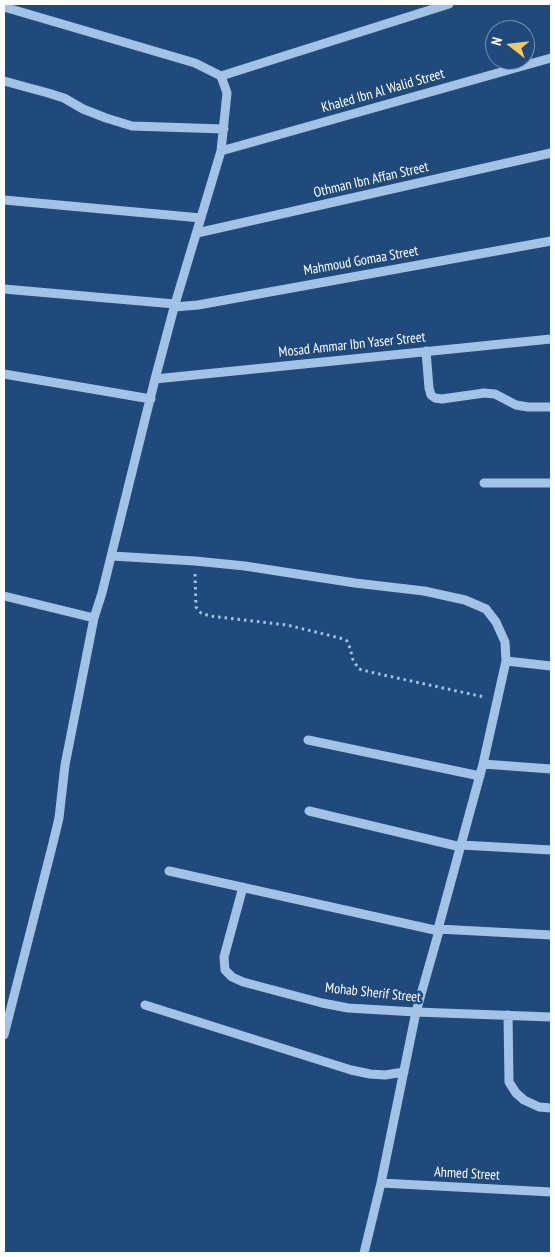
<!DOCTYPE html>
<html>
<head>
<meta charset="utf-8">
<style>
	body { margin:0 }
	#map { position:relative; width:555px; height:1257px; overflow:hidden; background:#204a7c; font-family:"PT Sans Narrow",sans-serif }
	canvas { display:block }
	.frame { position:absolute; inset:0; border:5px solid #fff; pointer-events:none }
	.north { position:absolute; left:485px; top:20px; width:50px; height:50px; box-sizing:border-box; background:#204a7c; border:1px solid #7992b0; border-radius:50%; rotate:286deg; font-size:14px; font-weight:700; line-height:20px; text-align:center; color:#fff }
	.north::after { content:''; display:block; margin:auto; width:18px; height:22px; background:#f3c764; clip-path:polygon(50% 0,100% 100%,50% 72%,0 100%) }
</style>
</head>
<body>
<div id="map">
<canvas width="555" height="1257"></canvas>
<div class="frame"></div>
<div class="north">N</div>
</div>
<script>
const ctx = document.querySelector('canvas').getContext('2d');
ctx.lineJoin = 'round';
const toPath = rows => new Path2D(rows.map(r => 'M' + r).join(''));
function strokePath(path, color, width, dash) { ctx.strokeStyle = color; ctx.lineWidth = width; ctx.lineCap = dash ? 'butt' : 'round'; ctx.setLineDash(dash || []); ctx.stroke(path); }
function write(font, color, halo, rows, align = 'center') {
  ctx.font = font + ' "PT Sans Narrow",sans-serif'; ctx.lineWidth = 5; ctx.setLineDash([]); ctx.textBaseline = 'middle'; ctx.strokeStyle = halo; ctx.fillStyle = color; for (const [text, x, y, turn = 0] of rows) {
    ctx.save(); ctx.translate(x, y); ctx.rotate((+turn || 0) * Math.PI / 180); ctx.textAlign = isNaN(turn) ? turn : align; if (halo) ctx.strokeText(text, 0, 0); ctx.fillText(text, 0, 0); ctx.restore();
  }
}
strokePath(toPath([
	[195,574,196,607,201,613,210,616,287,625,340,638,347,641,350,648,353,660,359,669,370,672,484,697]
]), '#a3c3e6', 3, [2.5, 4]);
strokePath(toPath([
	[4,7,195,63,221,76,227,93,221,151,175,304,155,379,102,593,94,618,4,596],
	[221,76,449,4],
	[4,81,48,93,64,98,83,109,106,118,132,126,224,129],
	[221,151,551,58],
	[4,200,201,218],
	[197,233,551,153],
	[4,289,175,304],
	[174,307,198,305,551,241],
	[426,351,429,388,431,395,435,398,442,399,484,393,495,394,516,405,528,407,551,407],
	[4,374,151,399],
	[155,379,551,339],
	[484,483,551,483],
	[112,556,195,561,245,566,355,583,424,591,465,600,486,609,496,622,505,642,506,661,483,764,438,929,439,931,416,1012,381,1183,364,1253],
	[506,661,551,666],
	[308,740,480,776],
	[483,764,551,769],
	[309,811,461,847],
	[461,845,551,850],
	[169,871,439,931],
	[243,887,224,957,225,970,232,977,243,982,322,1003,348,1008,416,1012,551,1017],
	[438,929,551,935],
	[145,1005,351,1070,370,1074,385,1075,404,1072],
	[508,1015,509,1082,516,1093,524,1100,539,1107,551,1108],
	[4,1035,53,843,59,818,65,765,94,618],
	[381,1183,551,1192]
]), '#a3c3e6', 9);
write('14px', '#fff', '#204a7c', [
	["Khaled Ibn Al Walid Street",383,91,-16],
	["Othman Ibn Affan Street",371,180,-13],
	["Mahmoud Gomaa Street",361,261,-10],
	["Mosad Ammar Ibn Yaser Street",352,345,-6],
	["Mohab Sherif Street",373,993,6],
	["Ahmed Street",467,1174,3]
]);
</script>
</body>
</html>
